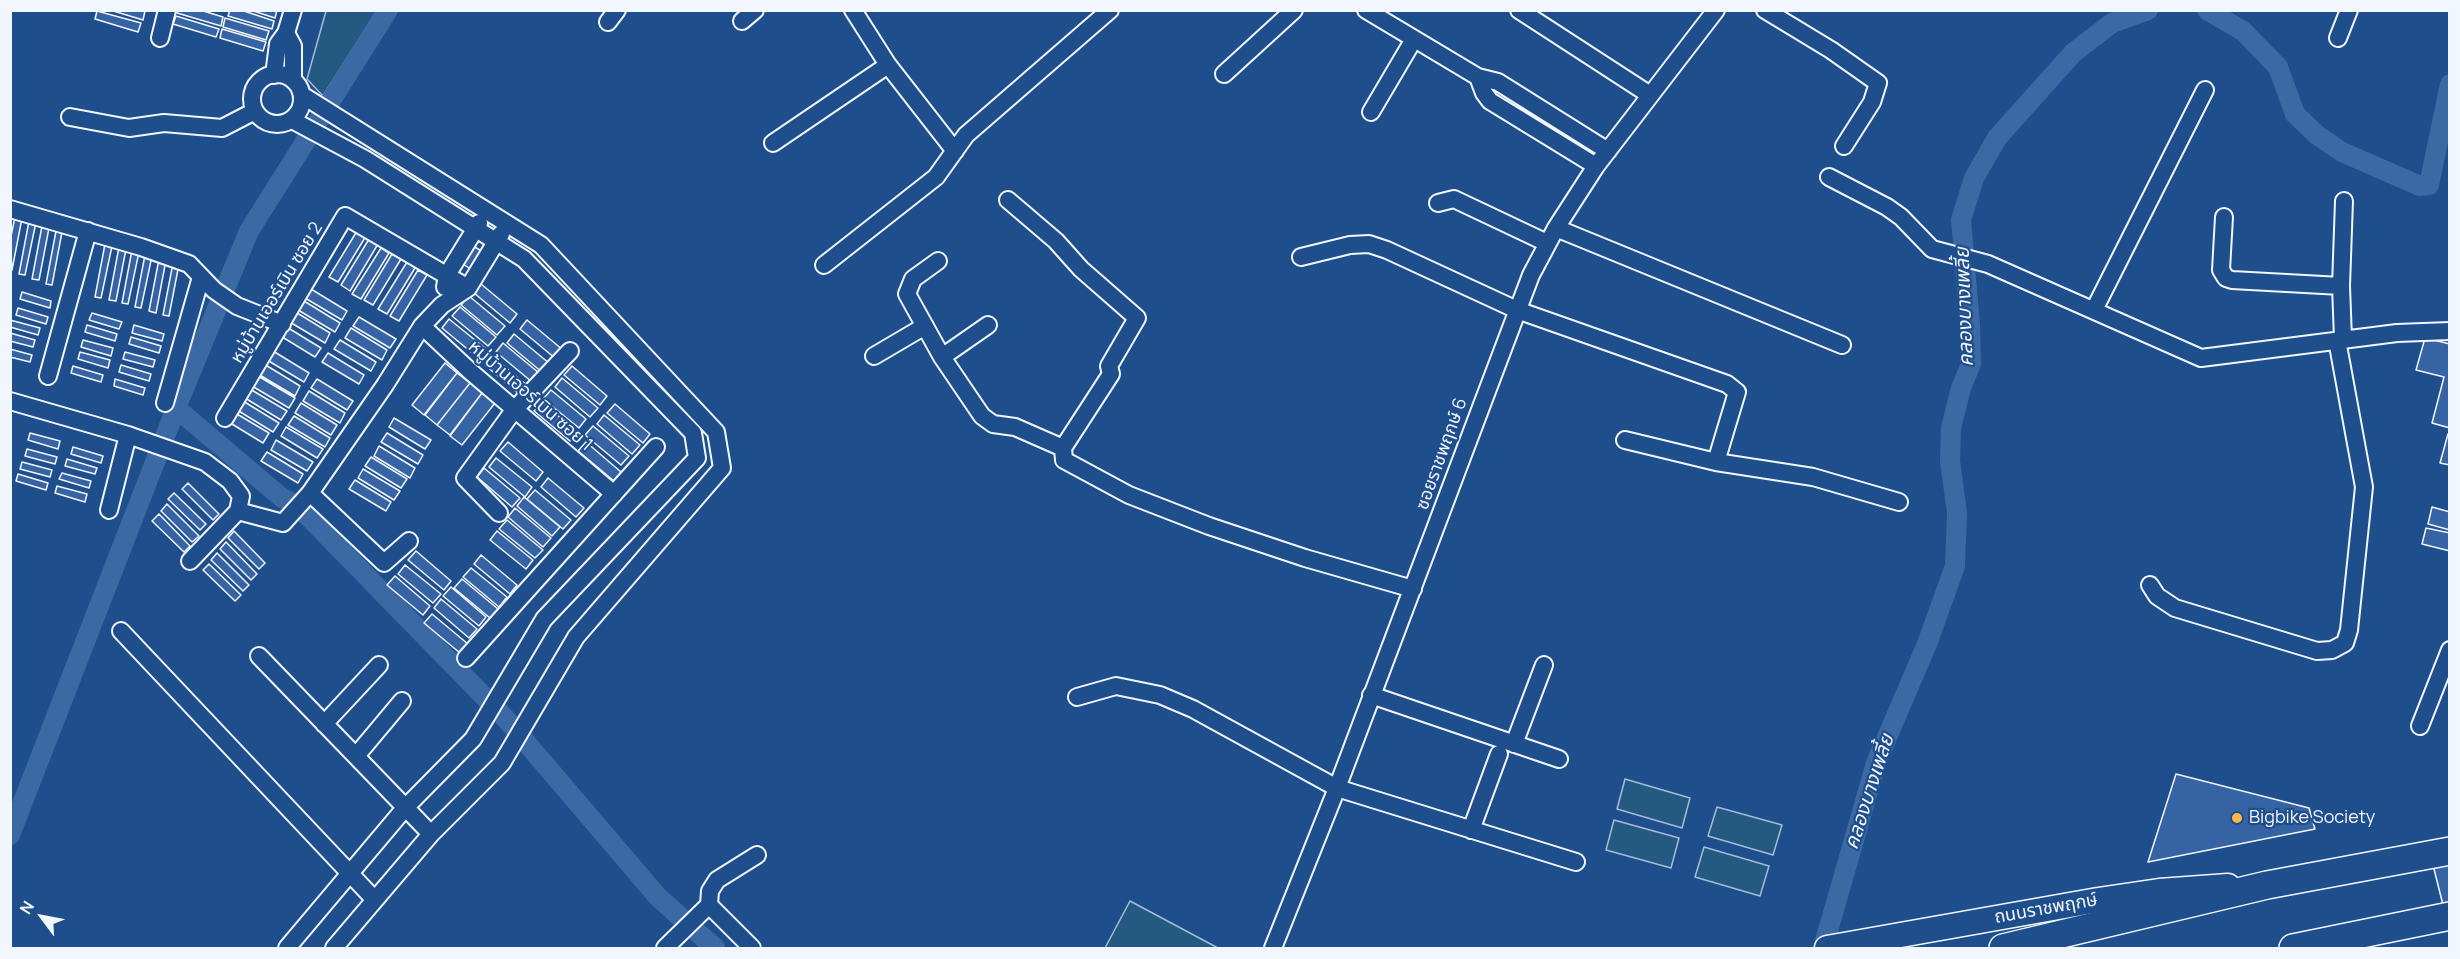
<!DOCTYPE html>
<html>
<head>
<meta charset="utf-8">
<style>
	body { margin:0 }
	#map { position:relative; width:2460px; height:959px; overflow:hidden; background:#1f4e8c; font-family:Manrope,sans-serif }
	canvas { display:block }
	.frame { position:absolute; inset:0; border:12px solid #f2f6ff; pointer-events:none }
	.north { position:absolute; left:12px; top:887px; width:60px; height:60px; -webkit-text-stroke:4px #1f4e8c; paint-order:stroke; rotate:302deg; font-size:16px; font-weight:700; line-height:24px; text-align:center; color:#f2f6ff }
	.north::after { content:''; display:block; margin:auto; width:21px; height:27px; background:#f2f6ff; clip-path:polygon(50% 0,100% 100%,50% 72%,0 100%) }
</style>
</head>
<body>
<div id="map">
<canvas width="2460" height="959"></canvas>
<div class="frame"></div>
<div class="north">N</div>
</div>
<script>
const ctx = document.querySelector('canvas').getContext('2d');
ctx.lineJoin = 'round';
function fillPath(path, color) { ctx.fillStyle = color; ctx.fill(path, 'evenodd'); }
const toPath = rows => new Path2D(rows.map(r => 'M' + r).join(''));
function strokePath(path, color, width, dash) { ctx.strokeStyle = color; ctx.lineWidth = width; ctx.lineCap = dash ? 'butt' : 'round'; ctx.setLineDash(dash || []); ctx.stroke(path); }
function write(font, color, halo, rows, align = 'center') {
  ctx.font = font + ' Manrope,"Noto Sans Thai",sans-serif'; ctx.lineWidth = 4.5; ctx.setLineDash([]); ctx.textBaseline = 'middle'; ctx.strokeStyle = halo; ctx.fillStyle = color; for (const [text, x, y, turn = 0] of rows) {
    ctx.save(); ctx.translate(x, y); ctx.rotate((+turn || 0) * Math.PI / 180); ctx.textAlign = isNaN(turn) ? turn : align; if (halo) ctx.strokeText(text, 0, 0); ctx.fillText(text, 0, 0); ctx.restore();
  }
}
const green = toPath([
	[326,11,377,11,323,96,307,79,326,11],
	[1625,779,1690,798,1682,828,1617,809,1625,779],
	[1717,807,1782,825,1773,855,1708,836,1717,807],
	[1614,820,1679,838,1671,868,1606,850,1614,820],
	[1704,847,1769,866,1760,896,1695,877,1704,847],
	[1130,901,1218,948,1105,948,1130,901]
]);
fillPath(green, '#245a82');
strokePath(green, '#a8bbd7', 1.5);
strokePath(toPath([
	[2207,10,2243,31,2278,67,2295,114,2317,135,2342,152,2420,186,2429,185,2450,84],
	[176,408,282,498,297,505,506,719,658,897,715,948],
	[10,835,176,408,249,231,388,10],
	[1823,948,1876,763,1927,644,1955,566,1957,513,1950,461,1951,428,1961,388,1971,364,1970,325,1961,220,1974,178,1997,138,2073,53,2112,23,2148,10]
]), '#3b69a3', 20);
const building = toPath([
	[110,10,142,10,145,11,143,20,110,10],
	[178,10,200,10,223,17,221,26,177,13,178,10],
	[230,10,241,10,274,21,272,29,228,16,230,10],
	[250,10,277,10,275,18,250,10],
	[97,11,141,23,138,32,95,19,97,11],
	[176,16,219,29,216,37,173,24,176,16],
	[225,18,269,31,266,40,223,27,225,18],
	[222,29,266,42,263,51,220,38,222,29],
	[15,217,22,218,12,270,10,241,15,217],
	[29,221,36,222,25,275,19,274,29,221],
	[42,226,49,228,39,280,32,279,42,226],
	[56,231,62,232,52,285,46,284,56,231],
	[357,231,366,236,338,282,329,277,357,231],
	[369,239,378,244,350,291,341,285,369,239],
	[105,244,112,246,101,298,95,297,105,244],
	[470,244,483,252,472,270,460,262,470,244],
	[119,247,126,249,116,301,109,300,119,247],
	[381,248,389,253,361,299,352,294,381,248],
	[132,250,139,252,128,304,122,303,132,250],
	[392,254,401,259,373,305,364,300,392,254],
	[145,255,152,256,141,308,135,307,145,255],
	[159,259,166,260,156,313,149,311,159,259],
	[407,262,415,268,387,314,378,309,407,262],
	[173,263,179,264,169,316,163,315,173,263],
	[418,270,427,275,399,321,390,316,418,270],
	[481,284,517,314,510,323,474,293,481,284],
	[311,289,347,311,342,320,305,298,311,289],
	[22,292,51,301,50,308,20,299,22,292],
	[469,296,505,326,497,335,461,305,469,296],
	[304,301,340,323,335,332,298,310,304,301],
	[460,307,496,337,488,346,452,316,460,307],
	[18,308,48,317,46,324,16,315,18,308],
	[294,311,330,333,325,343,288,321,294,311],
	[92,313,122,322,119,329,89,320,92,313],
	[359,317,396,339,390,348,353,326,359,317],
	[449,319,485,348,477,357,442,328,449,319],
	[10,320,40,328,38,335,10,327,10,320],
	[527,320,563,350,556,359,520,329,527,320],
	[87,325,117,334,115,341,85,332,87,325],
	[134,325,164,334,162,341,132,333,134,325],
	[285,326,321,348,315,357,279,335,285,326],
	[351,328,387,350,382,360,345,338,351,328],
	[10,333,35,340,33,347,10,341,10,333],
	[514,334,550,364,543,373,507,343,514,334],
	[131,337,161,346,159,353,129,344,131,337],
	[2425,338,2450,344,2450,428,2432,423,2444,377,2416,370,2425,338],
	[83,340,113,348,111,356,81,347,83,340],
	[340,340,376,362,371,371,334,349,340,340],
	[503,343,539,373,532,382,496,352,503,343],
	[10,349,32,355,30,362,10,357,10,349],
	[273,351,309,373,304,382,267,360,273,351],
	[80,352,110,360,108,368,78,359,80,352],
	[125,352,155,360,153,367,123,359,125,352],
	[328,353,364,375,359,384,322,362,328,353],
	[492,356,528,386,520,395,485,365,492,356],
	[445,363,457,373,424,415,412,405,445,363],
	[264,364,300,386,295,396,258,374,264,364],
	[121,365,151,374,149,381,119,372,121,365],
	[73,366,103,375,101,382,71,373,73,366],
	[572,366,607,396,600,405,564,375,572,366],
	[457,373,470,383,437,425,425,415,457,373],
	[258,376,295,398,289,408,252,386,258,376],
	[562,378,598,408,590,417,555,387,562,378],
	[115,379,145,388,143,395,114,386,115,379],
	[317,379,353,401,347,410,311,388,317,379],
	[470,383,482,393,450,435,437,425,470,383],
	[250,389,287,411,281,420,245,398,250,389],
	[551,390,586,419,579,428,543,399,551,390],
	[309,391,345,413,340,423,303,401,309,391],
	[482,393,495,403,462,445,450,436,482,393],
	[243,401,279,423,273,432,237,410,243,401],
	[542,402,577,432,570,441,534,411,542,402],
	[301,403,337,425,331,435,295,413,301,403],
	[615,404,650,434,643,443,607,413,615,404],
	[232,411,269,433,263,443,227,421,232,411],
	[604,415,640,445,632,454,597,424,604,415],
	[294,416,330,438,325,447,288,425,294,416],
	[394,418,431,440,425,449,389,427,394,418],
	[593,426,629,456,621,465,585,435,593,426],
	[286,427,323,449,317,458,281,436,286,427],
	[30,433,60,441,58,449,28,440,30,433],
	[387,433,423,455,418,464,381,442,387,433],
	[2448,434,2450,435,2450,465,2440,463,2448,434],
	[276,440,313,462,307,471,271,450,276,440],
	[508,442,543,472,536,481,500,451,508,442],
	[586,442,621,472,614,481,578,451,586,442],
	[379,446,415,468,410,478,374,456,379,446],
	[73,447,103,456,101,463,71,454,73,447],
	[27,449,57,457,55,464,25,456,27,449],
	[267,452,303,474,298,483,261,461,267,452],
	[371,457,407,479,401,488,365,466,371,457],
	[496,458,532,487,525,497,489,467,496,458],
	[67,459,97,468,95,474,65,466,67,459],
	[22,462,52,470,50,477,20,469,22,462],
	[484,468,520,498,512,507,477,477,484,468],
	[363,469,400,491,394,500,358,478,363,469],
	[62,473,91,481,89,488,59,479,62,473],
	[18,474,48,483,46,490,16,481,18,474],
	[548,478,584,508,576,517,541,487,548,478],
	[355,480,391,502,386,511,349,489,355,480],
	[188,483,219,514,213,520,182,489,188,483],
	[57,486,87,494,85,502,55,493,57,486],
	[535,490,571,520,563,529,527,499,535,490],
	[174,493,206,524,200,530,168,499,174,493],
	[524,497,560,527,552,536,517,506,524,497],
	[167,504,199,536,192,542,161,511,167,504],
	[2432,507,2450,512,2450,530,2428,524,2432,507],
	[515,508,551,538,543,547,508,517,515,508],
	[159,514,190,546,184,552,152,521,159,514],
	[507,520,543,550,535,558,499,529,507,520],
	[2426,528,2450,533,2450,551,2422,544,2426,528],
	[234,531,265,563,259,569,228,538,234,531],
	[497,531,533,560,526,569,490,540,497,531],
	[226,542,257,574,251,580,220,549,226,542],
	[416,551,451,581,444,590,408,560,416,551],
	[217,553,249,585,243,591,211,560,217,553],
	[481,555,517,585,510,594,474,564,481,555],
	[209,564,241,595,235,601,203,570,209,564],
	[405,565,441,594,433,603,398,574,405,565],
	[471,568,507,597,499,607,463,577,471,568],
	[395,576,430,606,423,615,387,585,395,576],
	[462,579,498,609,490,618,454,588,462,579],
	[451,587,486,617,479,626,443,596,451,587],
	[441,599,477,629,469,638,434,608,441,599],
	[432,614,468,644,460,653,424,623,432,614],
	[2176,774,2309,808,2315,829,2148,862,2176,774],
	[2450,846,2450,903,2443,905,2433,865,2450,846]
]);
fillPath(building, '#3563a3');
strokePath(building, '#f2f6ff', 1.5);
const street = toPath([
	[853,10,888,65,955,151],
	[1366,10,1478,77,1498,82,1608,151],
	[1519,10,1650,95],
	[1765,10,1831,50,1878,83,1872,102,1844,146],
	[742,21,755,10],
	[608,22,617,10],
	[286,33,293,46,293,80],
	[160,38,167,10],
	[2338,38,2349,10],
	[1224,74,1294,10],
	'252 99a25 25 0 1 1 50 0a25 25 0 1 1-50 0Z',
	[274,75,278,44,286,33,293,10],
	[1478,77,1484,93,1490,101,1596,166],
	[302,95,541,245,716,432,722,468,576,637,502,763,431,834,334,948],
	[1371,112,1414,39],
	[70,117,129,128,164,123,222,128,255,111],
	[773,143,888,65],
	[1829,177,1887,207,1901,217,1932,249,1988,264,2201,358,2397,333,2450,331],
	[1008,200,1056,241,1081,269,1137,318,1109,366,1111,374,1063,448,1064,460,1129,495,1209,526,1305,558,1413,589],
	[1438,203,1454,199,1547,243],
	[10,209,141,247,189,264,214,290,237,306,282,324],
	[2224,217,2221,270,2226,278,2232,280,2341,286],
	[1556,228,1842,345],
	[1301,257,1350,245,1369,244,1387,250,1517,310,1727,384,1737,392,1716,462,1625,440],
	[938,261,913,279,907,294,942,357,982,416,993,424,1015,427,1063,448],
	[824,265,936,177,966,135,1110,10],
	[445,287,447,275,479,223],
	[2094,310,2205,90],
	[422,326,471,372,614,494],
	[2343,339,2341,286,2344,201],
	[874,356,925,326],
	[942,357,988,325],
	[48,376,88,231],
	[10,401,128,435,205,462,230,481,241,496,238,511,283,523,310,493,385,385,422,326,442,305,468,288,501,234],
	[165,403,201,277],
	[225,418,345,216,468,288],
	[1716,462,1813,477,1899,502],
	[310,493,384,563,409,541],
	[109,510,128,435],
	[499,513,465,478,514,410,570,351],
	[190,561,238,511],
	[2150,585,2157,596,2175,608,2317,651,2332,650,2345,643,2349,630,2364,487,2337,340],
	[121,631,375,900],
	[259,656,431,834],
	[466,658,656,447],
	[1371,695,1559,759],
	[1077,697,1116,686,1160,695,1193,709,1337,788,1576,862],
	[324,724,379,665],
	[2420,726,2450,650],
	[1514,744,1544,665],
	[356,756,402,701],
	[1471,830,1499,754],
	[287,948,405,808,473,739,544,619,697,458,693,433,524,259,365,159,292,120],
	[665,948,709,905],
	[752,948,709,905,710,891,717,880,757,855],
	[1273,948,1337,788,1531,275,1556,228,1596,166,1716,10]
]);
const secondary = toPath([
	[1827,948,2098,900,2159,891,2228,886]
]);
const primary = toPath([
	[2003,948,2267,885,2450,851],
	[2293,948,2450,916]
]);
strokePath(street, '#f2f6ff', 20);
strokePath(secondary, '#f2f6ff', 27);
strokePath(primary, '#f2f6ff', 30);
strokePath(street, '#1f4e8c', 16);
strokePath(secondary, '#1f4e8c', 24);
strokePath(primary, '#1f4e8c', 27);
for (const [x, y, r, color] of [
	[2237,818,6,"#ffb74d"]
]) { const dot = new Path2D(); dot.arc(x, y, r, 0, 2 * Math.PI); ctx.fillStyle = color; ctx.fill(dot); strokePath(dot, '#1f4e8c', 2); }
write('18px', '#f2f6ff', '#1f4e8c', [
	["หมู่บ้านเออร์เบิน ซอย 2",277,293,-59],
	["หมู่บ้านเออร์เบิน ซอย 1",530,396,41],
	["ซอยราชพฤกษ์ 6",1442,454,-70],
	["ถนนราชพฤกษ์",2046,909,-10]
]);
write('18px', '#f2f6ff', '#1f4e8c', [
	["Bigbike Society",2249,818]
], 'left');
write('italic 20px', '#f2f6ff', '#1f4e8c', [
	["คลองบางเพลี้ย",1965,307,-92],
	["คลองบางเพลี้ย",1870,792,-72]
]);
</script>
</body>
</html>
